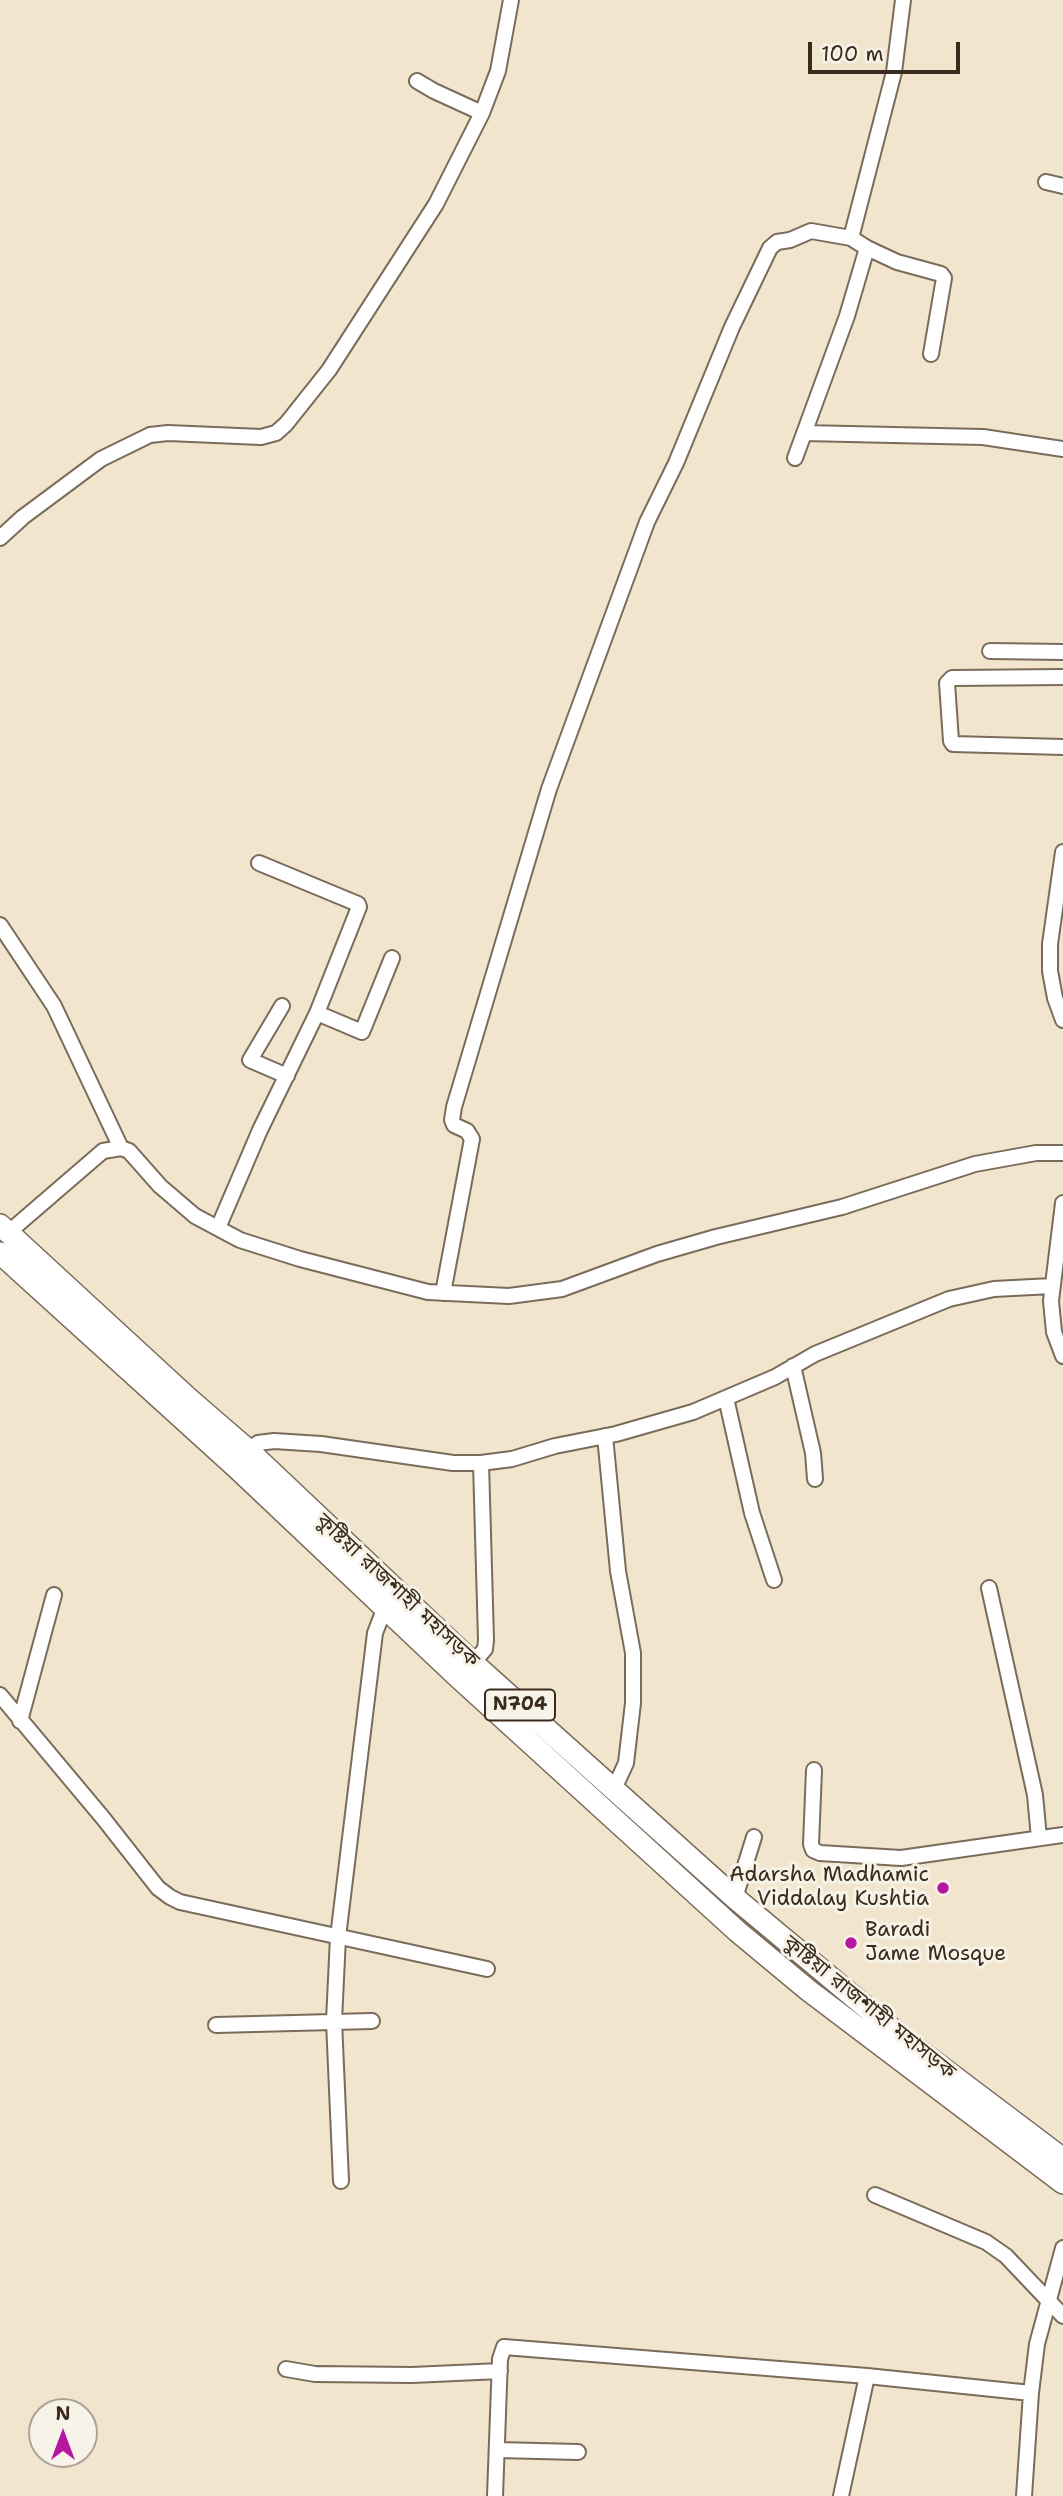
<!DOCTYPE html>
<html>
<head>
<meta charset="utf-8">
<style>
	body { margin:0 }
	#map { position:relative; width:1063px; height:2496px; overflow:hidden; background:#f2e5cd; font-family:"Shantell Sans",sans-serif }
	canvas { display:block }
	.north { position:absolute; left:28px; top:2398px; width:70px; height:70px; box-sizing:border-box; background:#f7f3e8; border:2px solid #aca397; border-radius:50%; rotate:0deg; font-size:19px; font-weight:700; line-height:28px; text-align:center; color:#3b2a1e }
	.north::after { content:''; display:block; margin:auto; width:24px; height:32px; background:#b5179e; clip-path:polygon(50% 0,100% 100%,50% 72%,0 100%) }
	.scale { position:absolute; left:808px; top:42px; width:152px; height:32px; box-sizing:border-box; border:4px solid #3b2a1e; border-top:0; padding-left:9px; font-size:21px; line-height:24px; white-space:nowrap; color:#3b2a1e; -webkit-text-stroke:5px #f7f3e8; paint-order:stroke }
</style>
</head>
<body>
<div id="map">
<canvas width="1063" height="2496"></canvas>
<div class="north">N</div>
<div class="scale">100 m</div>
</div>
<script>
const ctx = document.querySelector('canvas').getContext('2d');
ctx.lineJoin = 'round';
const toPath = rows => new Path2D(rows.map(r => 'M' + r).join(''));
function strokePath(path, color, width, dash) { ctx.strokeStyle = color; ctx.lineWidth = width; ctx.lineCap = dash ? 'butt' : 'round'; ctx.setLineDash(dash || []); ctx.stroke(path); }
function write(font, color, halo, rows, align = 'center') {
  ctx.font = font + ' "Shantell Sans","Noto Sans Bengali",sans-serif'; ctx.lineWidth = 6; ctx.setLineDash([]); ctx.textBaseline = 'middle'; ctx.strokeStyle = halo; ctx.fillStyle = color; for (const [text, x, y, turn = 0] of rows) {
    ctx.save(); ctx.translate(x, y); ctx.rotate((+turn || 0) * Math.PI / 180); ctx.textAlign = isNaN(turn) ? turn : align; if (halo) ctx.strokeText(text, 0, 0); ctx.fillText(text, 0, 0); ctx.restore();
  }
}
const minor = toPath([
	[417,81,434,91,482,113],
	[1046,182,1063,186],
	[867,248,897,262,941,274,944,278,931,354],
	[804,433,983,437,1063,449],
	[795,458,847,316,867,248,851,238,894,72,903,0],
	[0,538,23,517,101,459,150,435,168,433,261,437,276,433,286,424,329,370,436,204,482,113,498,71,511,0],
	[990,651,1063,652],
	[1063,677,952,678,947,683,951,741,953,744,1063,747],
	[1063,852,1050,944,1050,971,1055,998,1063,1020],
	[0,925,54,1006,121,1148],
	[282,1006,250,1060,287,1076],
	[317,1013,362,1032,392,958],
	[1063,1203,1051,1301,1054,1332,1063,1356],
	[218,1228,260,1130,317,1013,359,907,358,904,259,863],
	[9,1232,103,1151,121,1148,129,1151,160,1186,195,1216,240,1240,300,1259,428,1292,509,1296,562,1289,657,1254,716,1237,842,1207,975,1164,1036,1153,1063,1153],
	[443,1293,472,1139,467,1131,454,1125,452,1120,454,1107,549,789,647,522,676,463,732,327,770,248,777,242,790,240,811,231,851,238],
	[793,1366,813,1453,815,1479],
	[726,1398,752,1513,774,1580],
	[605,1436,618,1571,633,1653,633,1703,626,1763,614,1789],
	[248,1450,258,1443,274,1441,321,1444,453,1463,481,1463,512,1459,555,1446,616,1434,693,1412,775,1377,815,1354,949,1299,994,1289,1052,1286],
	[989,1588,1035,1795,1039,1838],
	[473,1663,485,1649,486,1640,481,1463],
	[0,1695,103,1818,158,1888,170,1897,180,1902,487,1969],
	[20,1721,54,1595],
	[814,1770,811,1844,813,1850,820,1853,901,1858,1063,1835],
	[735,1898,754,1837],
	[216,2025,372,2021],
	[341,2181,334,2021,338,1937,375,1633,385,1607],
	[875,2195,986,2242,1006,2256,1063,2316],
	[286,2369,315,2374,412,2375,500,2371],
	[498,2450,578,2452],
	[495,2496,500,2359,504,2347,867,2376,1031,2393],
	[841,2496,867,2376],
	[1024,2496,1031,2393,1037,2344,1063,2248]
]);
const highway = toPath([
	[0,1225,189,1399,248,1450,473,1663,735,1898,904,2039,1063,2159],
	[0,1253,237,1468,457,1676,737,1931,808,1990,1063,2183]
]);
strokePath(minor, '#7b6b5b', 18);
strokePath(highway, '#7b6b5b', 24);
strokePath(minor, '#fff', 14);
strokePath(highway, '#fff', 21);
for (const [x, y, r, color] of [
	[943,1888,7,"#b5179e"],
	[851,1943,7,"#b5179e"]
]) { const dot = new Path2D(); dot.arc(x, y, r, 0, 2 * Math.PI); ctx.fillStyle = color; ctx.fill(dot); strokePath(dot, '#f7f3e8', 2.5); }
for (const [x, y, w] of [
	[520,1705,70]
]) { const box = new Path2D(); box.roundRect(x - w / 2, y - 15.5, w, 31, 5); ctx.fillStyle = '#f7f3e8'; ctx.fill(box); strokePath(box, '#3b2a1e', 2); }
write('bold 19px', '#3b2a1e', null, [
	["N704",520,1705]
]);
write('21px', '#3b2a1e', '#f7f3e8', [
	["কুষ্টিয়া রাজশাহী মহাসড়ক",397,1591,43],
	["কুষ্টিয়া রাজশাহী মহাসড়ক",869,2008,39]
]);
write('21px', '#3b2a1e', '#f7f3e8', [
	["Adarsha Madhamic",929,1876],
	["Viddalay Kushtia",929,1900],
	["Baradi",865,1931,"left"],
	["Jame Mosque",865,1955,"left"]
], 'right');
</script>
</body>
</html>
